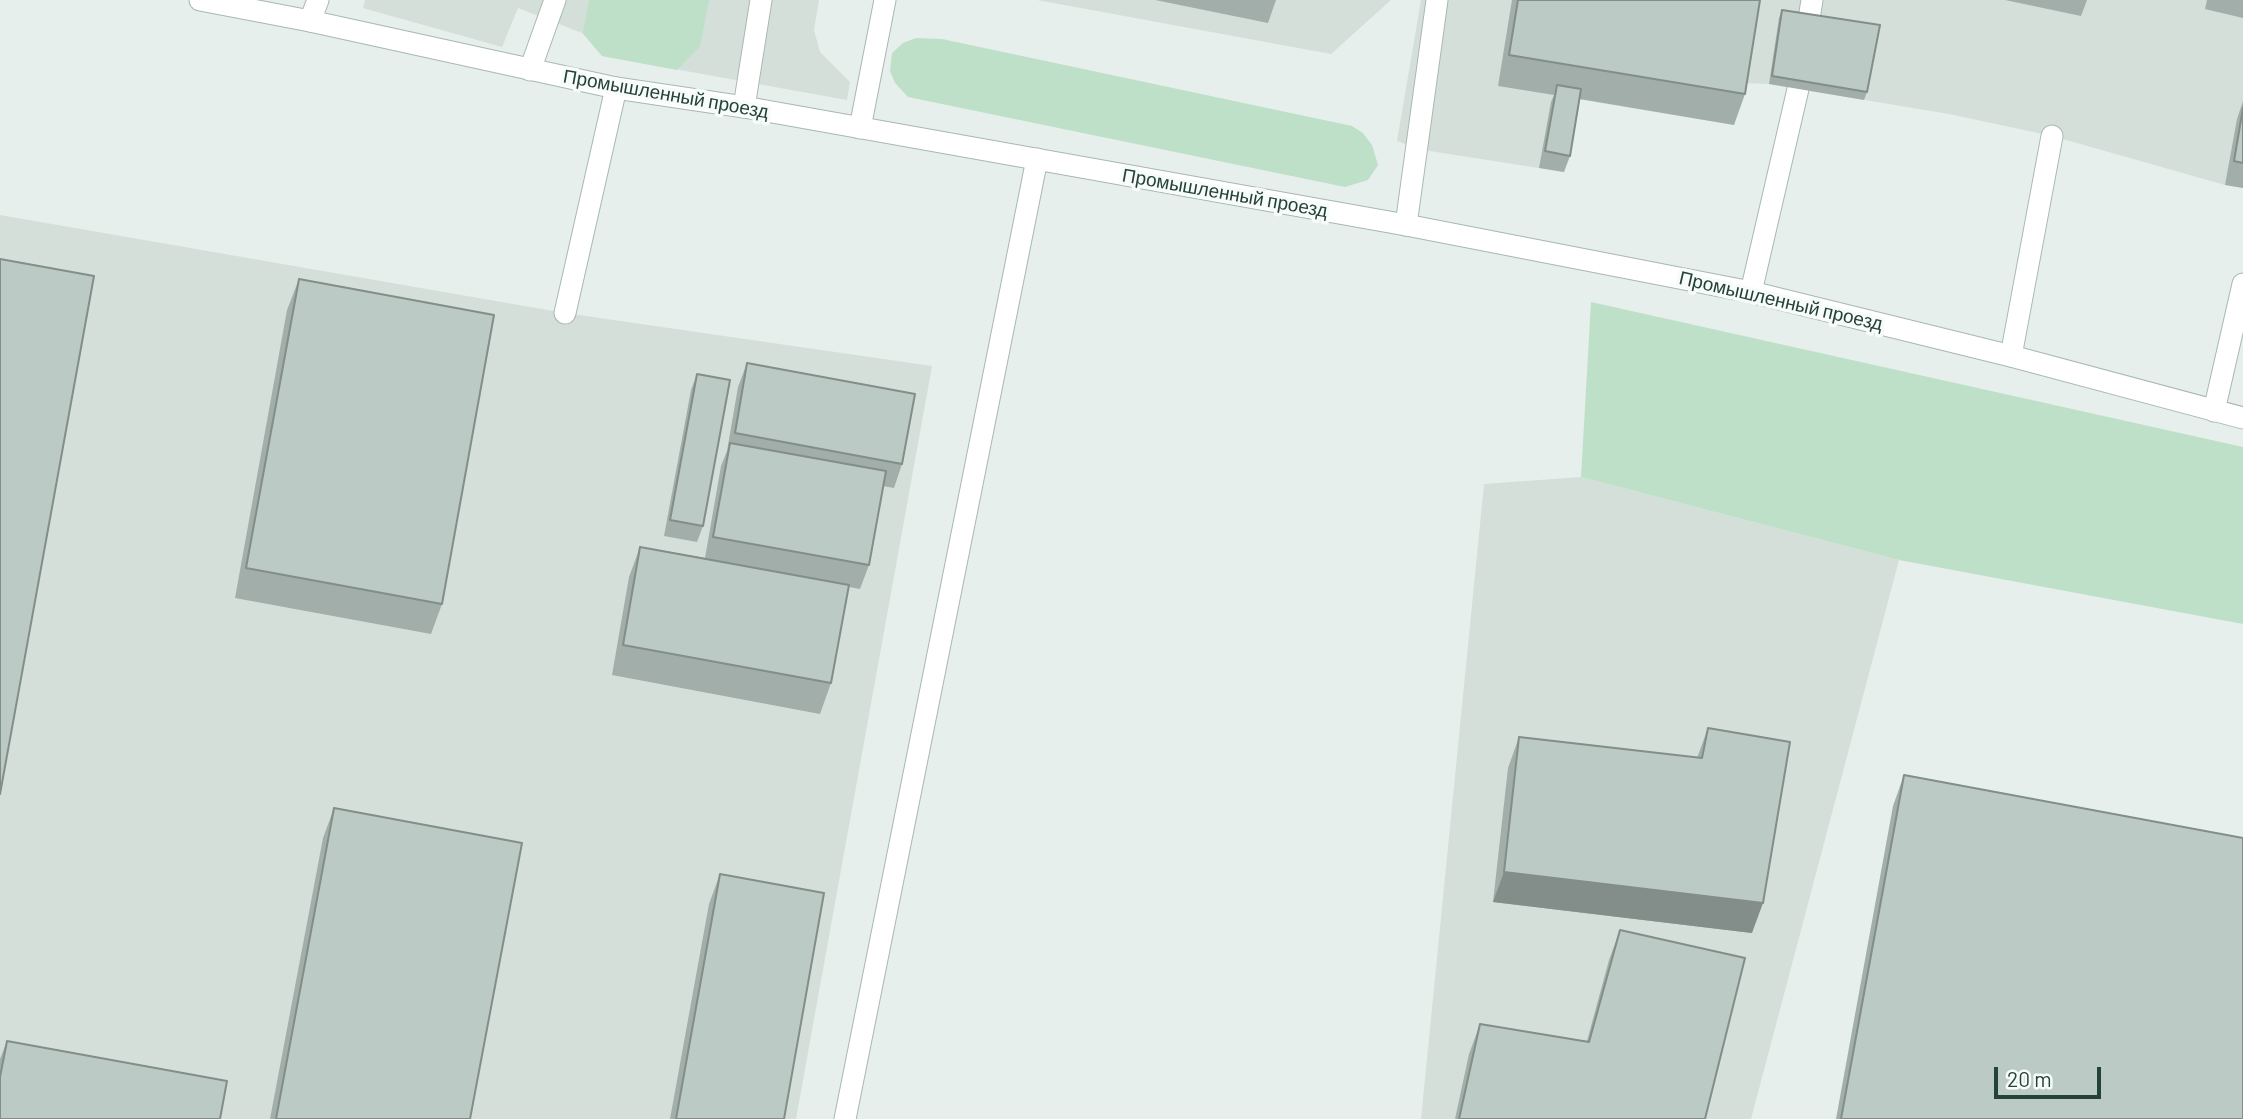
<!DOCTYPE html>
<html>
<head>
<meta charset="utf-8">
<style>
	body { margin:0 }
	#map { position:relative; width:2243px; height:1119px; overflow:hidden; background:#e6efeb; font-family:Barlow,sans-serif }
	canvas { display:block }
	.scale { position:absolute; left:1994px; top:1067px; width:107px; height:32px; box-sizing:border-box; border:4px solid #24423a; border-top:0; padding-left:9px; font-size:21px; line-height:24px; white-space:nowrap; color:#24423a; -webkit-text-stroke:5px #f7fbf9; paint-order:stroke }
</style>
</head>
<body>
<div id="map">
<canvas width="2243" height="1119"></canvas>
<div class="scale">20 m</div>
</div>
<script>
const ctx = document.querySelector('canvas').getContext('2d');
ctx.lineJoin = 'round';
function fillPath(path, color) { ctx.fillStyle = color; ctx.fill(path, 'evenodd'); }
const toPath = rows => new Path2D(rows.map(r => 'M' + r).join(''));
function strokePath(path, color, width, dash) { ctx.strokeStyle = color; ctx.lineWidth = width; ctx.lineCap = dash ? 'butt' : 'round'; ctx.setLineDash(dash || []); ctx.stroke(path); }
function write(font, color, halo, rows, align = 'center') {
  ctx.font = font + ' Barlow,sans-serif'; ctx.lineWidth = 7; ctx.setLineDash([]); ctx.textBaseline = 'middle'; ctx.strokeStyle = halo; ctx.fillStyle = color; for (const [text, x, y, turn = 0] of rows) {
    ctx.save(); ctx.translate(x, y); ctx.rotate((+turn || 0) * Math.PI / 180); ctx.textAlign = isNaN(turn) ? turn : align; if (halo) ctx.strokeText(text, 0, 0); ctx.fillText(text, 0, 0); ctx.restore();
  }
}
fillPath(toPath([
	[365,0,819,0,814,30,820,52,850,82,847,100,602,56,582,33,518,8,502,47,363,8],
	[1037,0,1391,0,1331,54],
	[1421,0,2243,0,2243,188,2225,185,2052,136,1949,114,1769,84,1741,83,1734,125,1576,99,1564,172,1417,149,1397,141],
	[0,215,565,313,932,366,796,1119,0,1119],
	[1581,477,1899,560,1751,1119,1421,1119,1484,484]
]), '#d4dfda');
fillPath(toPath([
	[589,0,709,0,700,47,677,70,602,56,583,33],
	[916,38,942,39,1352,126,1363,133,1372,145,1378,165,1368,180,1345,187,908,97,895,83,890,71,892,53,903,43],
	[1591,302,2243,447,2243,624,1899,560,1581,477]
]), '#bfe0c8');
const lane = toPath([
	[310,21,318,0],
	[530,70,555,0],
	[744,107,761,0],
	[860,128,885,0],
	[1406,225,1437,0],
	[1751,292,1798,89,1812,0],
	[565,313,616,88],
	[2011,356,2052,136],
	[2214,411,2243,284],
	[845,1119,1037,159]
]);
const street = toPath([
	[200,0,310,21,616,88,744,107,1406,225,1751,292,2011,356,2243,418]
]);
strokePath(lane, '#a8b8b2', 23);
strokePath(street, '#a8b8b2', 23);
strokePath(lane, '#fff', 21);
strokePath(street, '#fff', 21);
fillPath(toPath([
	[1155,0,1276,0,1268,23],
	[1512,0,1760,0,1745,94,1734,125,1580,99,1570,156,1564,172,1539,168,1551,102,1554,95,1498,86],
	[2005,0,2087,0,2081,16],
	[2207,0,2243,0,2243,18,2205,9],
	[1782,10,1867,92,1864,100,1769,84,1779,18],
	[2243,101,2243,188,2225,185,2237,119],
	[299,279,442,604,431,634,235,598,287,310],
	[747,363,902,464,894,488,883,486,869,565,860,589,849,587,831,683,820,714,612,675,629,577,640,547,705,558,721,466,727,451,738,387],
	[697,374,703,526,697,542,664,536,691,390],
	[1708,728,1752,933,1493,902,1508,768,1519,737,1697,758],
	[1904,775,2243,1119,1836,1119,1893,806],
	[334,808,470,1119,270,1119,323,838],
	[720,874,784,1119,670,1119,709,904],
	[1620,930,1705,1119,1455,1119,1469,1054,1480,1024,1587,1041,1609,960],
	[7,1041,0,1119,0,1059]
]), '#a1aea9');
fillPath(toPath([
	[1504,872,1763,903,1752,933,1493,902]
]), '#838d89');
const building = toPath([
	[1518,0,1760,0,1745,94,1509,55,1518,0],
	[1782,10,1880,25,1867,92,1772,76,1782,10],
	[1557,85,1581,89,1570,156,1545,151,1557,85],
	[2243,108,2243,163,2234,161,2243,108],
	[0,259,94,276,0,794,0,259],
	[299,279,494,315,442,604,246,568,299,279],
	[747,363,915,394,902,464,735,433,747,363],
	[697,374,730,380,703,526,670,520,697,374],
	[730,443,886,471,869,565,713,537,730,443],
	[640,547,849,585,831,683,623,645,640,547],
	[1708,728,1790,742,1763,903,1504,872,1519,737,1702,758,1708,728],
	[1904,775,2243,838,2243,1119,1841,1119,1904,775],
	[334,808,522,843,470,1119,276,1119,334,808],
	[720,874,824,893,784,1119,676,1119,720,874],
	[1620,930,1745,958,1705,1119,1459,1119,1480,1024,1589,1042,1620,930],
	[7,1041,227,1081,220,1119,0,1119,0,1077,7,1041]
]);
fillPath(building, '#bbcac4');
strokePath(building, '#838d89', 2);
write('19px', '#24423a', '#f7fbf9', [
	["Промышленный проезд",666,94,10],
	["Промышленный проезд",1225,193,10],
	["Промышленный проезд",1781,301,13]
]);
</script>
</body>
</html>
